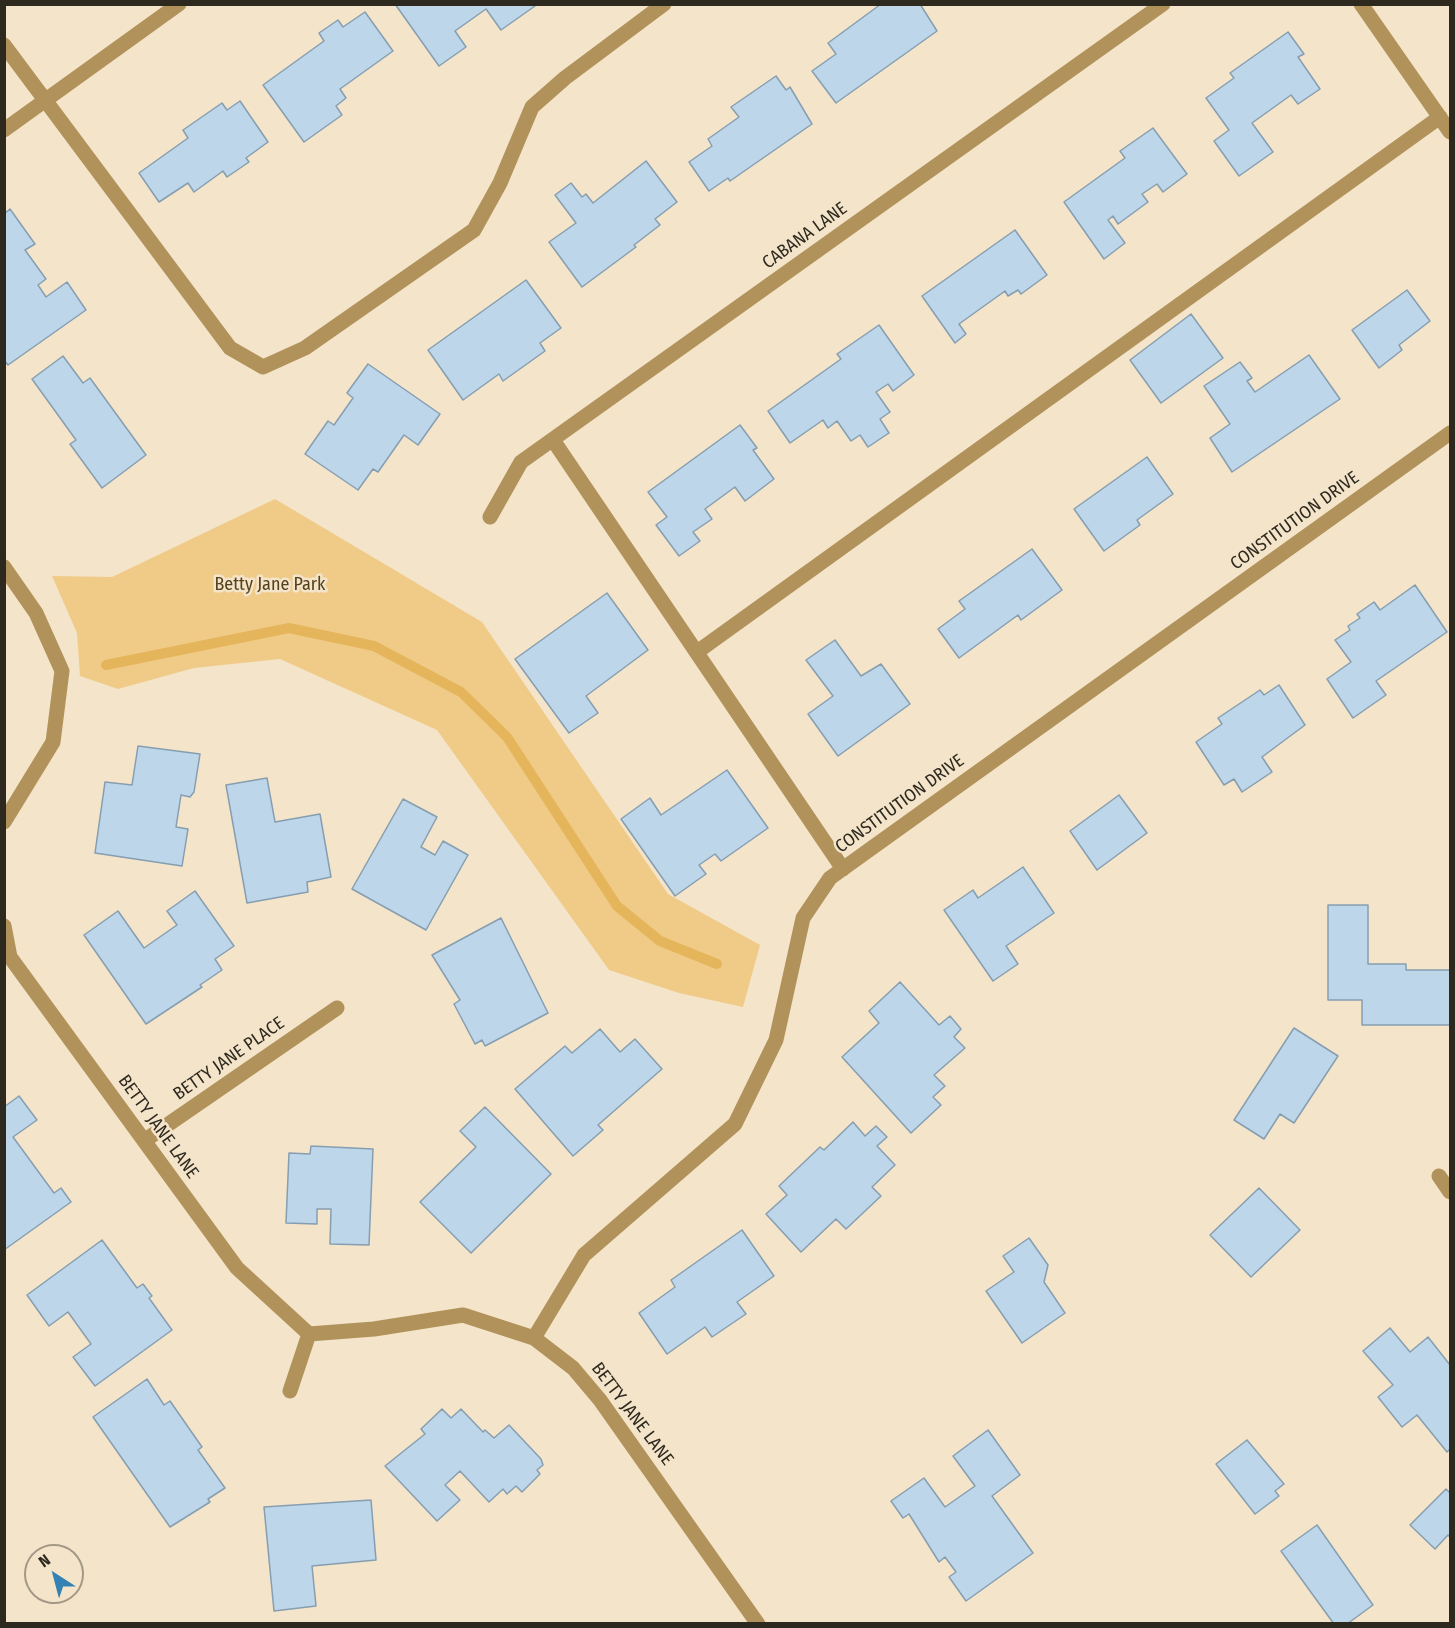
<!DOCTYPE html>
<html>
<head>
<meta charset="utf-8">
<style>
	body { margin:0 }
	#map { position:relative; width:1455px; height:1628px; overflow:hidden; background:#f3e4ca; font-family:"Fira Sans Condensed",sans-serif }
	canvas { display:block }
	.frame { position:absolute; inset:0; border:6px solid #2e291f; pointer-events:none }
	.north { position:absolute; left:24px; top:1544px; width:60px; height:60px; box-sizing:border-box; background:#f3e4ca; border:2px solid #a49986; border-radius:50%; rotate:324deg; font-size:16px; font-weight:700; line-height:24px; text-align:center; color:#2e291f }
	.north::after { content:''; display:block; margin:auto; width:21px; height:27px; background:#3481b3; clip-path:polygon(50% 0,100% 100%,50% 72%,0 100%) }
</style>
</head>
<body>
<div id="map">
<canvas width="1455" height="1628"></canvas>
<div class="frame"></div>
<div class="north">N</div>
</div>
<script>
const ctx = document.querySelector('canvas').getContext('2d');
ctx.lineJoin = 'round';
function fillPath(path, color) { ctx.fillStyle = color; ctx.fill(path, 'evenodd'); }
const toPath = rows => new Path2D(rows.map(r => 'M' + r).join(''));
function strokePath(path, color, width, dash) { ctx.strokeStyle = color; ctx.lineWidth = width; ctx.lineCap = dash ? 'butt' : 'round'; ctx.setLineDash(dash || []); ctx.stroke(path); }
function write(font, color, halo, rows, align = 'center') {
  ctx.font = font + ' "Fira Sans Condensed",sans-serif'; ctx.lineWidth = 5; ctx.setLineDash([]); ctx.textBaseline = 'middle'; ctx.strokeStyle = halo; ctx.fillStyle = color; for (const [text, x, y, turn = 0] of rows) {
    ctx.save(); ctx.translate(x, y); ctx.rotate((+turn || 0) * Math.PI / 180); ctx.textAlign = isNaN(turn) ? turn : align; if (halo) ctx.strokeText(text, 0, 0); ctx.fillText(text, 0, 0); ctx.restore();
  }
}
fillPath(toPath([
	[275,499,482,622,668,894,760,945,743,1007,679,993,609,970,437,730,280,659,194,668,118,689,80,676,77,633,52,576,112,577]
]), '#f0cb88');
strokePath(toPath([
	[106,665,289,628,374,646,461,692,507,737,617,906,660,941,717,964]
]), '#e5b55b', 10);
const building = toPath([
	[395,4,534,4,535,6,501,30,486,9,455,31,466,47,439,66,395,4],
	[881,4,920,4,937,31,836,103,812,71,836,54,828,43,881,4],
	[365,12,393,51,340,89,346,98,336,106,342,115,304,142,263,85,324,41,319,33,338,20,343,27,365,12],
	[1288,32,1304,54,1298,57,1320,89,1298,104,1291,95,1252,123,1273,152,1239,176,1214,141,1229,130,1206,98,1234,78,1230,73,1288,32],
	[776,76,786,90,790,87,812,124,730,181,728,178,709,191,689,162,712,146,708,139,739,117,731,107,776,76],
	[240,101,268,142,246,158,249,162,227,177,223,171,194,192,188,183,159,202,139,173,188,138,183,130,222,103,227,110,240,101],
	[1153,128,1187,174,1163,192,1157,184,1142,194,1148,202,1118,224,1113,216,1108,220,1125,243,1104,259,1064,202,1125,158,1120,151,1153,128],
	[646,161,677,202,655,219,660,225,634,245,636,247,582,287,549,242,576,223,555,195,571,183,582,197,586,194,593,203,646,161],
	[10,209,35,244,25,250,46,279,38,285,46,297,67,282,86,310,8,365,4,360,4,214,10,209],
	[1015,230,1047,275,1021,294,1018,290,1008,296,1005,291,959,324,966,334,955,343,922,296,1015,230],
	[526,280,561,328,540,343,545,351,503,381,499,374,463,400,428,350,526,280],
	[1407,290,1430,321,1399,345,1402,350,1379,368,1352,330,1407,290],
	[1191,314,1223,358,1161,403,1130,360,1191,314],
	[879,325,914,375,893,391,888,384,876,392,890,412,880,419,889,433,868,447,860,435,851,441,837,421,828,428,823,420,790,443,768,411,841,359,837,354,879,325],
	[1309,355,1340,399,1232,472,1210,438,1230,424,1204,386,1240,362,1252,378,1247,381,1255,392,1309,355],
	[63,356,83,383,90,378,146,455,102,488,70,444,76,440,32,379,63,356],
	[368,364,440,414,418,445,404,435,378,472,373,469,358,490,305,454,328,421,334,425,353,398,347,393,368,364],
	[740,425,757,448,753,450,774,479,745,501,735,487,705,509,712,519,693,532,700,541,679,556,656,525,667,517,648,492,740,425],
	[1147,457,1173,494,1137,520,1140,525,1104,551,1074,509,1147,457],
	[1032,549,1062,590,1021,620,1018,615,959,658,938,629,965,609,959,601,1032,549],
	[1415,585,1447,632,1376,681,1386,695,1353,718,1327,679,1351,662,1335,640,1350,630,1348,626,1360,618,1357,614,1374,602,1380,610,1415,585],
	[607,593,648,650,586,696,598,713,569,733,515,659,607,593],
	[835,640,861,676,881,664,910,704,838,756,808,714,833,696,806,660,835,640],
	[1279,685,1305,725,1262,757,1272,772,1242,792,1234,779,1224,785,1196,742,1222,724,1218,718,1260,690,1264,695,1279,685],
	[138,746,200,754,194,792,190,797,181,795,176,827,188,829,182,866,95,853,105,782,132,785,138,746],
	[727,770,768,828,721,861,715,854,699,865,706,874,675,896,621,819,650,798,661,815,727,770],
	[267,778,275,822,320,814,331,877,307,882,308,892,247,903,226,785,267,778],
	[1119,795,1147,833,1097,870,1070,831,1119,795],
	[403,799,437,817,421,847,435,855,443,841,468,855,426,930,352,889,403,799],
	[1023,867,1054,913,1006,946,1018,964,993,981,944,910,973,890,978,898,1023,867],
	[195,891,234,946,215,959,222,970,200,985,202,987,146,1024,84,935,118,911,144,948,177,925,167,911,195,891],
	[1328,905,1368,905,1368,964,1406,964,1406,970,1450,970,1450,1025,1362,1025,1362,1000,1328,1000,1328,905],
	[501,918,548,1013,485,1046,482,1040,475,1044,454,1004,460,1000,432,955,501,918],
	[900,982,939,1025,950,1016,961,1029,954,1037,965,1048,934,1075,945,1086,933,1097,941,1105,911,1133,842,1057,879,1023,869,1011,900,982],
	[1294,1028,1338,1056,1294,1123,1280,1114,1264,1139,1234,1120,1294,1028],
	[600,1029,620,1052,635,1039,662,1069,598,1125,603,1130,573,1156,515,1089,565,1046,572,1053,600,1029],
	[19,1096,37,1120,13,1137,54,1193,61,1188,71,1202,4,1250,4,1107,19,1096],
	[485,1107,551,1174,471,1253,420,1202,476,1147,460,1131,485,1107],
	[853,1122,865,1136,876,1126,887,1137,877,1146,895,1165,872,1187,881,1196,846,1229,836,1219,801,1252,766,1214,787,1195,779,1186,820,1147,824,1150,853,1122],
	[311,1146,373,1149,369,1245,330,1244,331,1209,317,1209,317,1224,286,1223,289,1153,310,1154,311,1146],
	[1259,1188,1300,1230,1251,1277,1210,1235,1259,1188],
	[742,1230,774,1276,737,1302,746,1314,712,1337,705,1327,667,1354,639,1313,675,1287,671,1280,742,1230],
	[1029,1238,1048,1265,1044,1282,1065,1313,1022,1343,986,1291,1014,1272,1003,1256,1029,1238],
	[102,1240,137,1288,143,1284,152,1296,149,1298,172,1330,95,1386,73,1357,91,1344,68,1312,49,1326,27,1295,102,1240],
	[1390,1328,1410,1352,1428,1337,1450,1365,1450,1449,1447,1452,1417,1415,1402,1427,1378,1397,1393,1385,1363,1351,1390,1328],
	[147,1379,164,1405,170,1401,202,1447,198,1450,225,1488,208,1499,210,1502,170,1527,93,1417,147,1379],
	[442,1409,451,1418,461,1409,483,1432,485,1430,494,1438,509,1425,541,1459,543,1465,537,1470,540,1474,522,1492,516,1486,507,1494,503,1489,489,1502,460,1471,445,1485,460,1500,437,1521,385,1466,425,1434,421,1429,442,1409],
	[988,1430,1020,1475,992,1496,1033,1553,966,1601,949,1577,956,1572,945,1557,939,1562,909,1514,903,1518,891,1501,924,1478,945,1507,975,1486,953,1456,988,1430],
	[1247,1440,1284,1484,1275,1491,1279,1496,1255,1514,1216,1464,1247,1440],
	[1446,1489,1450,1493,1450,1537,1448,1535,1435,1549,1410,1525,1446,1489],
	[371,1500,376,1560,312,1566,316,1606,274,1611,264,1507,371,1500],
	[1317,1525,1373,1605,1347,1624,1334,1624,1281,1551,1317,1525]
]);
fillPath(building, '#bdd6e9');
strokePath(building, '#869eb0', 1.5);
strokePath(toPath([
	[1361,4,1450,132],
	[4,45,230,348,263,367,305,348,474,230,500,183,532,107,565,78,664,4],
	[4,130,179,4],
	[553,440,843,869],
	[490,517,521,462,1163,4],
	[4,567,36,613,62,671,53,742,4,822],
	[697,652,1440,117],
	[4,926,10,957,237,1268,309,1334,374,1329,463,1315,534,1338,573,1368,600,1400,758,1624],
	[144,1141,337,1008],
	[1439,1176,1450,1192],
	[534,1338,584,1255,735,1124,776,1040,803,918,830,878,1450,433],
	[290,1391,309,1334]
]), '#b1925b', 15);
write('18px', '#2e291f', '#f3e4ca', [
	["CABANA LANE",805,236,-36],
	["CONSTITUTION DRIVE",1295,521,-36],
	["CONSTITUTION DRIVE",900,804,-36],
	["BETTY JANE PLACE",229,1059,-35],
	["BETTY JANE LANE",158,1127,54],
	["BETTY JANE LANE",632,1414,53]
]);
write('18px', '#55411b', '#f3e4ca', [
	["Betty Jane Park",270,585]
]);
</script>
</body>
</html>
